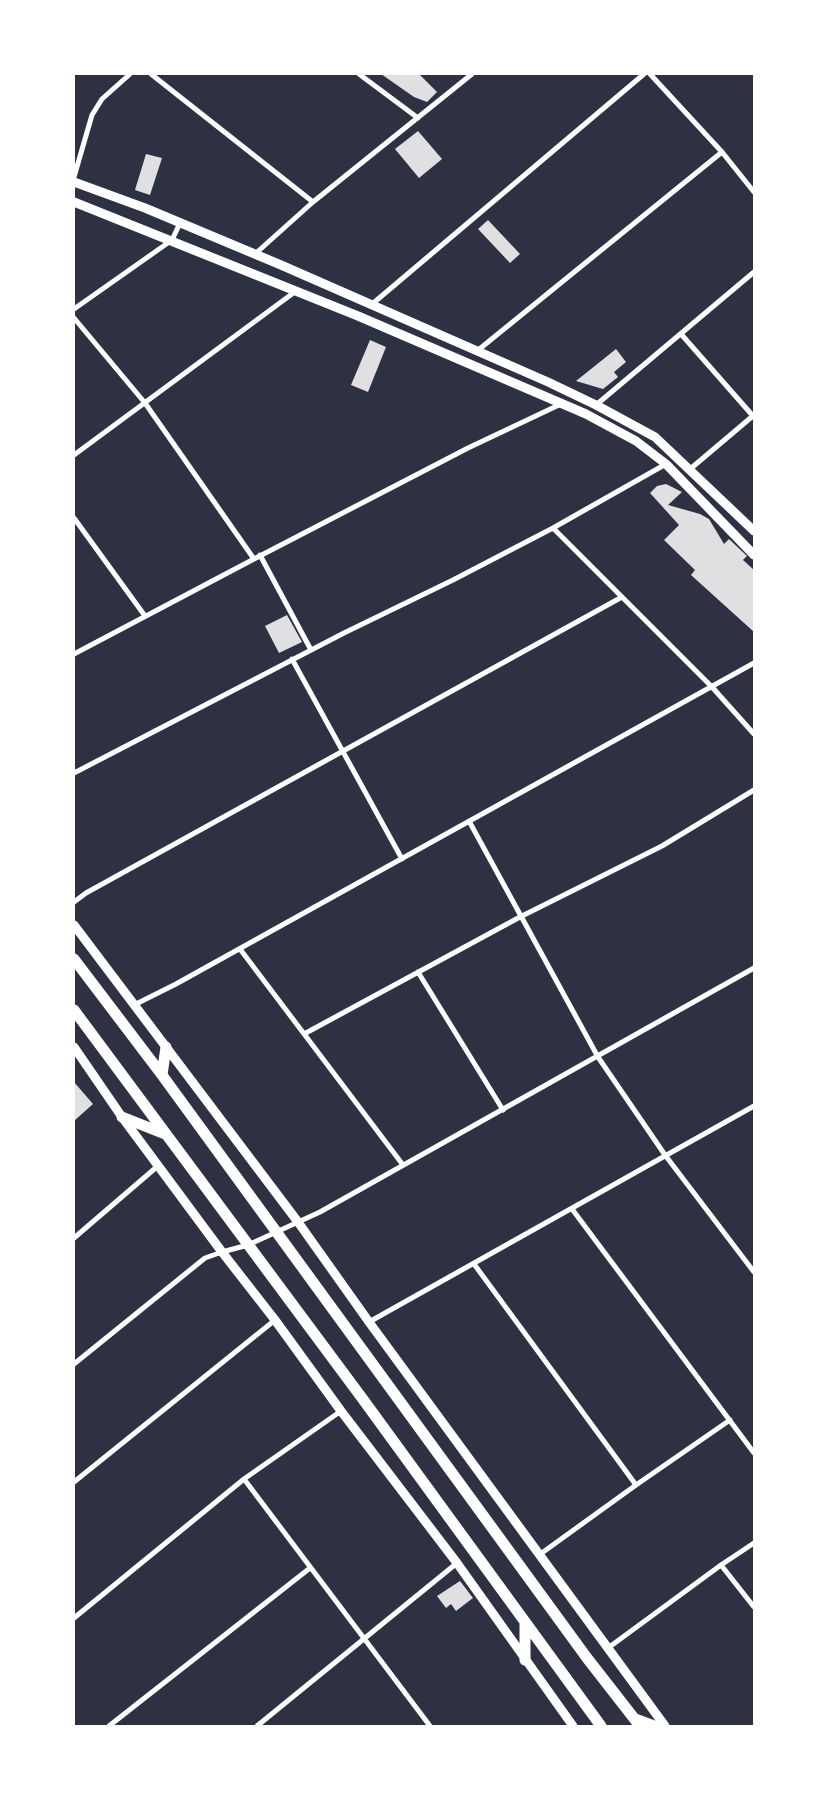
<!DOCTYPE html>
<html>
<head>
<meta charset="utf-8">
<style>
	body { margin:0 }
	#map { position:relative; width:828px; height:1800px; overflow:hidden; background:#2d3142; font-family:Signika,sans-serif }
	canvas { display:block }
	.frame { position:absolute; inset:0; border:75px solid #fff; pointer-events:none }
</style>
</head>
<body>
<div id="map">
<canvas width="828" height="1800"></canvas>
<div class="frame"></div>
</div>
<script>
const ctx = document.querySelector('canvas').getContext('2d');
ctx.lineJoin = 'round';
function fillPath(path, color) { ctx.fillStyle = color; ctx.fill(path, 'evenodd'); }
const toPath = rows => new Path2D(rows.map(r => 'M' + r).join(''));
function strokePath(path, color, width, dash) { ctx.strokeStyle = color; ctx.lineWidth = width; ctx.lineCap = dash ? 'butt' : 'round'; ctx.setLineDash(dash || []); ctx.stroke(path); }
fillPath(toPath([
	[381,74,419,74,437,92,427,102,414,97],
	[418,131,442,159,419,178,395,149],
	[146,154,162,158,150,195,135,190],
	[488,220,520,254,510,263,478,229],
	[370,340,386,347,368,392,351,385],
	[616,349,626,362,614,372,618,377,603,389,576,381],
	[666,484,682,492,668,505,700,514,709,519,724,544,729,539,747,556,743,560,754,570,754,632,691,575,695,570,664,540,679,525,650,493,657,486],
	[287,615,302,642,279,653,265,626],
	[74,1082,93,1104,74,1121],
	[460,1581,473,1598,456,1611,451,1604,446,1608,437,1596]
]), '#e0e0e3');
strokePath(toPath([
	[151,74,313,202],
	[359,74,418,118],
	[650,74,722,152,754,192],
	[74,177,92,115,102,99,130,74],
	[255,254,313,202,472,74],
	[371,305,644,74],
	[74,309,172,240,180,223],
	[74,318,145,403,254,559],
	[681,334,753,416],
	[477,351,722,152],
	[596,405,754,272],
	[74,455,296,291],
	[689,470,754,415],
	[74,518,145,616],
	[553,528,712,687,754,734],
	[260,555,311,650],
	[74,654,254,559,468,448,561,404],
	[292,659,402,859],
	[74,773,344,633,453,580,553,528,666,464],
	[469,821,598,1057,665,1155,754,1272],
	[74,902,86,893,622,597],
	[240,949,403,1165],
	[418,972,503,1110],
	[134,1005,176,984,754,663],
	[304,1034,520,917,662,846,754,790],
	[572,1209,754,1453],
	[74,1238,159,1165],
	[474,1264,636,1485],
	[369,1322,754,1106],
	[74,1364,205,1258,222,1252,248,1245,320,1212,754,968],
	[244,1479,430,1726],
	[74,1482,275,1320],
	[539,1555,636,1485,730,1420],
	[721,1565,754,1607],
	[74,1618,244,1479,341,1411],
	[608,1648,721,1565,754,1543],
	[109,1726,310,1568],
	[257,1726,457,1563]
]), '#fff', 5);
strokePath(toPath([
	[74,182,145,208,281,265,548,382,596,405,655,437,754,531],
	[74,202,358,316,586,414,636,441,666,464,754,555],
	[74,925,298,1222,369,1322,665,1726],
	[74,1047,122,1117,222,1252,275,1320,341,1411,457,1563,573,1726]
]), '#fff', 9);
strokePath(toPath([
	[74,959,162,1075,587,1658,640,1726],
	[74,1010,362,1398,601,1726],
	[162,1075,166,1047],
	[122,1117,165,1134],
	[525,1660,525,1622],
	[635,1719,654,1726]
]), '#fff', 11);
</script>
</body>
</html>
